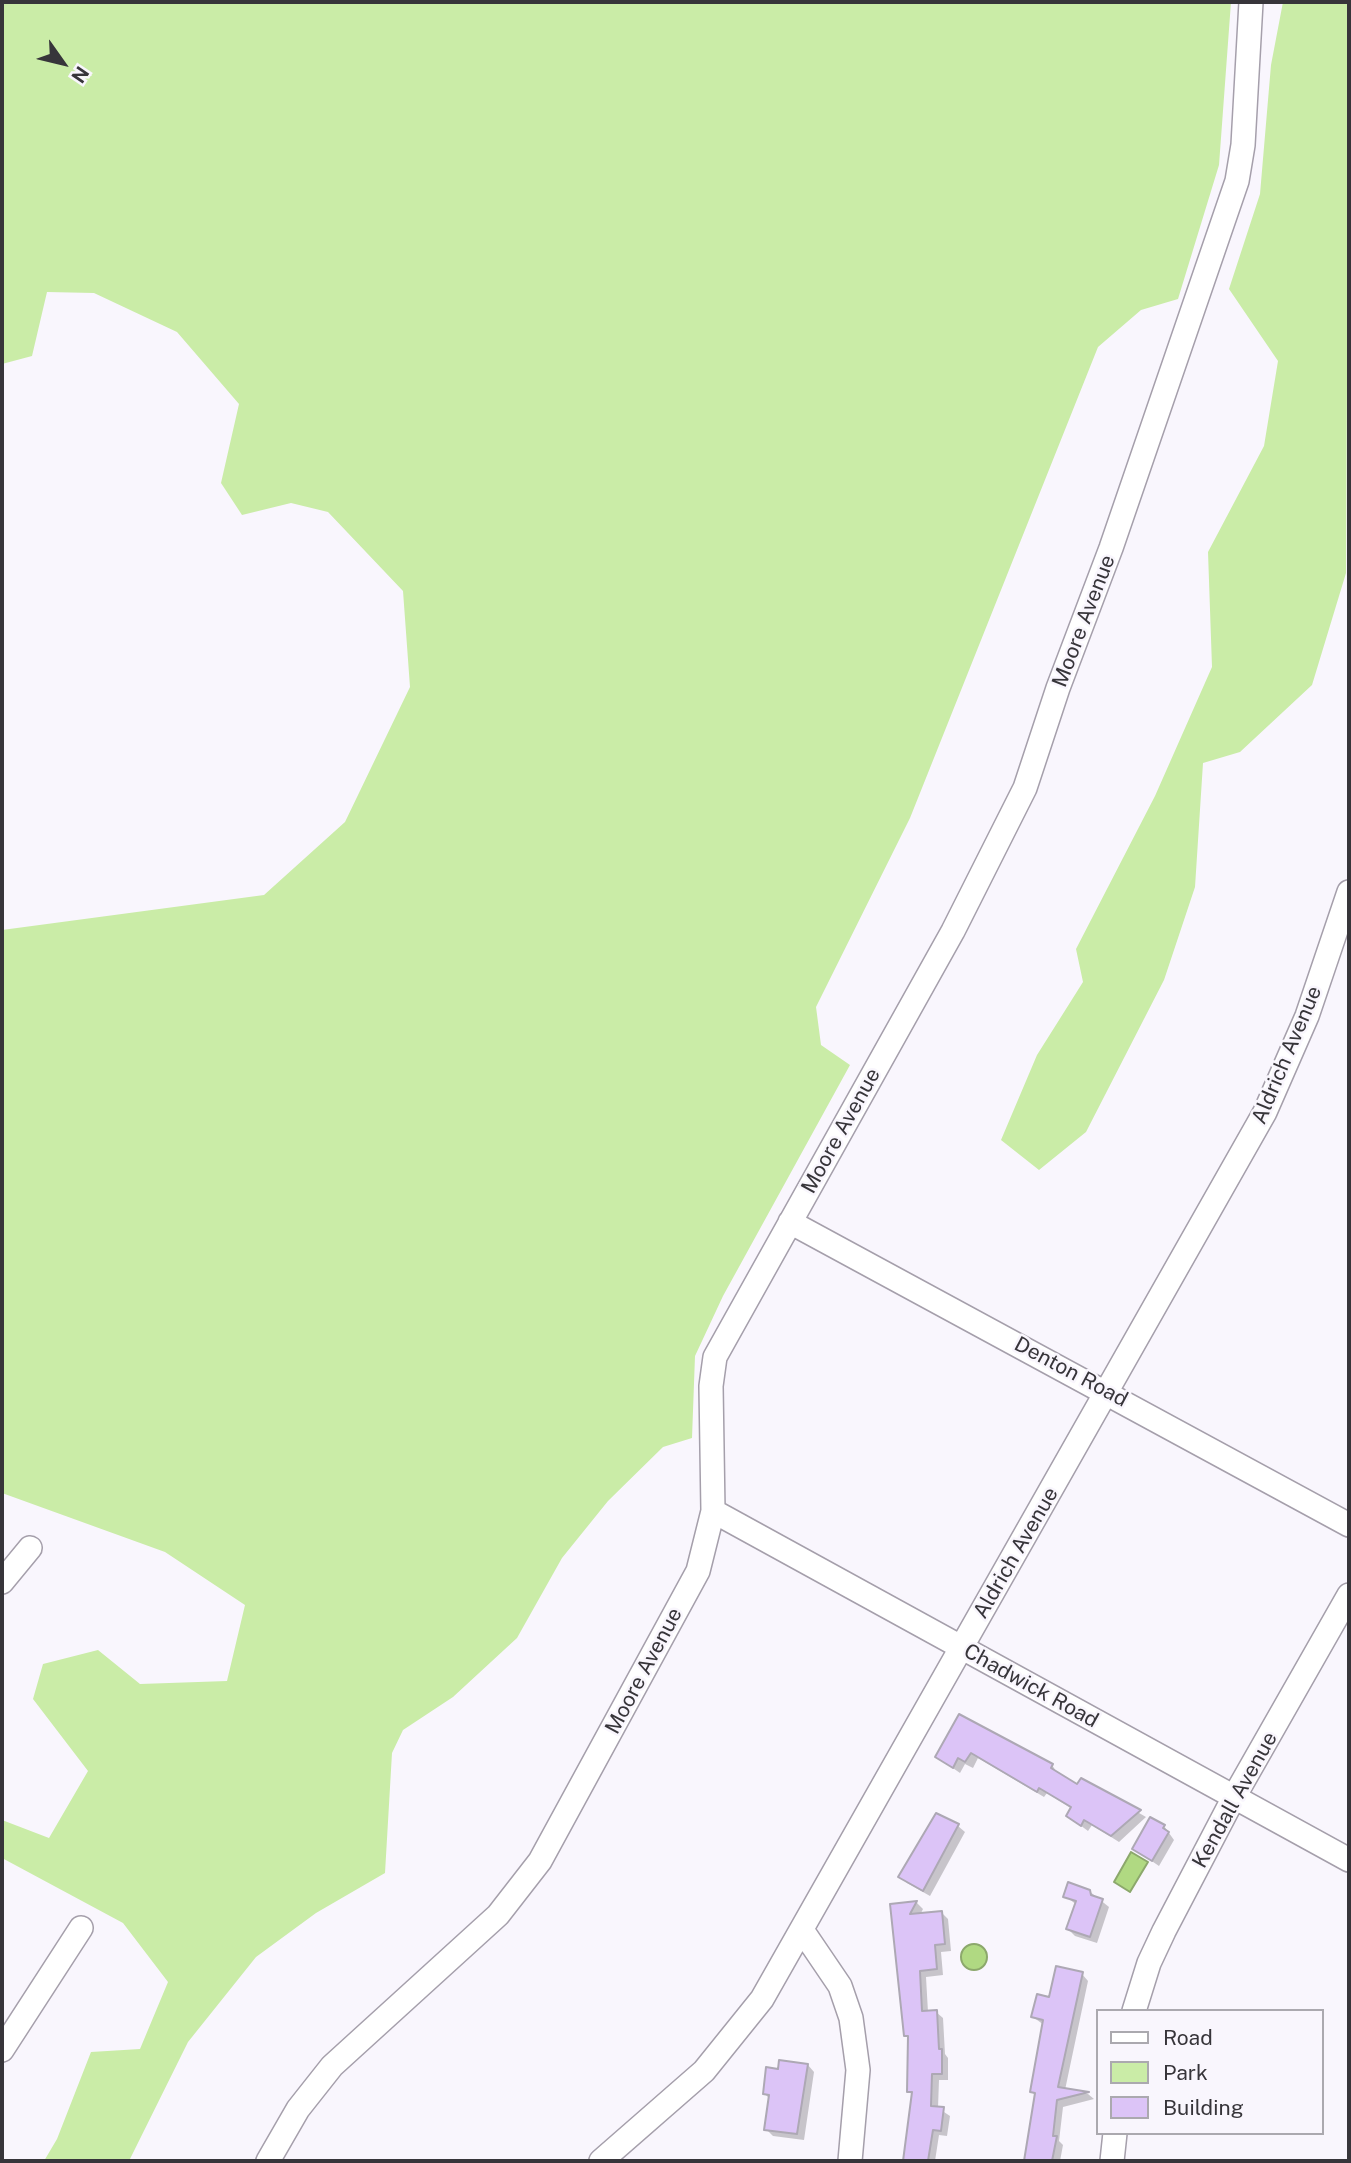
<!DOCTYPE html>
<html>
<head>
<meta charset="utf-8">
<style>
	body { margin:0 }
	#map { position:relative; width:1351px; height:2163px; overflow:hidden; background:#f9f6fd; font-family:"Public Sans",sans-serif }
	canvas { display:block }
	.frame { position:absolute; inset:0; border:4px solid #37353a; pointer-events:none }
	.legend { position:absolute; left:1096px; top:2009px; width:228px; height:126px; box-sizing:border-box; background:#f9f6fd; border:2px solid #aba9af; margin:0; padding:9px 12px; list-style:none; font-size:21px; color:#37353a }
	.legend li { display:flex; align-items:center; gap:14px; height:35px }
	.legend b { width:35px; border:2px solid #aba9af }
	.north { position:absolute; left:28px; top:28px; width:70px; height:70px; -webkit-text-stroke:5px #f9f6fd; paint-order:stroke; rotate:124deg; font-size:19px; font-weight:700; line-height:28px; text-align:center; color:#37353a }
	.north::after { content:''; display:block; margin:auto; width:24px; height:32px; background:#37353a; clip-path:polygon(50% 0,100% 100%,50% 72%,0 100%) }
</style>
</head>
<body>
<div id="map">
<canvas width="1351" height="2163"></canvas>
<div class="frame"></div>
<ul class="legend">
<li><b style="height:9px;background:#fff"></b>Road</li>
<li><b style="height:19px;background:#caeca7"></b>Park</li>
<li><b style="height:19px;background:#dcc4f7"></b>Building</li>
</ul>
<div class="north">N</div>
</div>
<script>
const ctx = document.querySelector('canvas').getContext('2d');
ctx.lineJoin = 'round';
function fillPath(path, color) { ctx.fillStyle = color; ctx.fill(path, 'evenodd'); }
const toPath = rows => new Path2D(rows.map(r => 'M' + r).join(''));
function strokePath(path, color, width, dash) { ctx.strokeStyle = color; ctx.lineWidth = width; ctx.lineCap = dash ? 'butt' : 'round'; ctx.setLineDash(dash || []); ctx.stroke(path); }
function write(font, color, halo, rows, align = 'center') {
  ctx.font = font + ' "Public Sans",sans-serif'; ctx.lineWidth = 5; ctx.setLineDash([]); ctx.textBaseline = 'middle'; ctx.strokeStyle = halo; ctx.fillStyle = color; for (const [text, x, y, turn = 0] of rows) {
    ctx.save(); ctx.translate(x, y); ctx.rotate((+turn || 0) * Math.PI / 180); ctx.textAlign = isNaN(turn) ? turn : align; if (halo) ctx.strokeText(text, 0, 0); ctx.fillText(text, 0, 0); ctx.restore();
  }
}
fillPath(toPath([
	[2,2,1231,2,1219,165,1178,299,1141,310,1098,347,910,818,816,1007,821,1045,850,1065,723,1296,695,1356,692,1438,663,1447,608,1501,562,1558,517,1638,453,1697,403,1730,392,1753,385,1873,316,1913,256,1957,188,2042,129,2161,44,2161,57,2139,91,2052,140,2049,168,1982,123,1923,2,1858,2,1820,49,1838,88,1771,33,1699,43,1664,98,1650,140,1684,227,1681,245,1605,165,1552,2,1493,2,930,264,895,345,822,410,687,403,591,328,512,291,503,242,515,221,483,239,404,177,332,94,293,47,292,32,356,2,364],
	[1283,2,1349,2,1346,573,1312,685,1240,752,1203,763,1195,887,1164,980,1086,1132,1039,1170,1001,1140,1037,1055,1083,982,1076,949,1155,796,1212,667,1208,552,1264,446,1278,361,1229,289,1260,194,1271,65]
]), '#caeca7');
const water = toPath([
	[1131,1852,1148,1862,1130,1892,1114,1882,1131,1852],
	'961 1957a13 13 0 1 1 26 0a13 13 0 1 1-26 0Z'
]);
fillPath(water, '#b0d982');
strokePath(water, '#8ca86c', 2);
fillPath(toPath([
	[960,1717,1052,1765,1058,1774,1078,1786,1082,1780,1146,1817,1119,1842,1092,1825,1088,1831,1068,1816,1072,1809,1047,1793,1044,1797,978,1758,973,1768,965,1764,960,1773,937,1757],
	[958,1826,965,1832,930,1896,907,1883,901,1876],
	[1164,1826,1174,1840,1159,1866,1134,1849],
	[1089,1891,1109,1907,1097,1943,1075,1936,1068,1929,1077,1905,1065,1896],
	[917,1903,923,1909,920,1915,941,1912,948,1919,951,1951,941,1952,943,1975,926,1977,928,2012,936,2012,943,2018,945,2054,948,2058,948,2080,939,2080,938,2108,950,2116,947,2136,939,2135,935,2161,905,2161,913,2096,909,2091,910,2039,906,2035,892,1906],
	[1082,1974,1088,1981,1065,2090,1088,2094,1094,2099,1063,2107,1059,2141,1063,2145,1060,2161,1027,2161,1036,2096,1032,2092,1044,2025,1033,2017],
	[808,2065,814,2072,804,2140,773,2136,766,2129,770,2099,765,2094]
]), '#0003');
const building = toPath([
	[959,1714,1053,1764,1051,1768,1077,1784,1081,1778,1141,1810,1111,1836,1084,1820,1081,1826,1066,1816,1071,1807,1039,1788,1037,1792,971,1753,965,1762,958,1758,953,1768,935,1757,959,1714],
	[936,1813,959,1824,923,1891,898,1877,936,1813],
	[1150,1817,1165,1825,1163,1828,1169,1832,1152,1861,1132,1849,1150,1817],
	[1068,1882,1090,1890,1091,1895,1103,1899,1090,1937,1066,1929,1076,1901,1063,1897,1068,1882],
	[917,1901,910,1914,942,1911,945,1944,935,1945,937,1969,920,1971,922,2011,937,2010,939,2049,942,2049,942,2074,932,2074,931,2106,944,2107,941,2131,933,2130,928,2161,903,2161,912,2092,907,2092,908,2036,904,2036,890,1904,917,1901],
	[1056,1966,1083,1972,1058,2087,1089,2092,1057,2100,1053,2136,1057,2136,1052,2161,1024,2161,1035,2093,1030,2092,1043,2020,1031,2017,1037,1994,1049,1997,1056,1966],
	[779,2060,808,2064,797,2134,764,2130,769,2095,763,2094,766,2067,778,2069,779,2060]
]);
fillPath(building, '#dcc4f7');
strokePath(building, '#ada8b4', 2);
const minor = toPath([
	[790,1222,1349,1525],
	[713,1511,1349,1860],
	[2,1582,30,1548],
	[802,1930,840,1986,851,2018,858,2070,850,2161],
	[1134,2011,1149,1963,1164,1931,1234,1797,1349,1595],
	[2,2050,81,1928],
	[268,2161,298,2109,332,2066,498,1915,540,1861,698,1571,713,1511,711,1386,715,1357,953,931,1025,788,1058,688,1111,548,1237,181,1243,145,1251,2],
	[601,2161,704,2071,762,1999,1265,1112,1307,1016,1349,892],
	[1112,2161,1115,2133]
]);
strokePath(minor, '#a59fab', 26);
strokePath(minor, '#fff', 23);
write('21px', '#37353a', '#f9f6fd', [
	["Moore Avenue",1084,621,-69],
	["Aldrich Avenue",1287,1055,-67],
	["Moore Avenue",841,1131,-61],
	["Denton Road",1071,1372,28],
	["Aldrich Avenue",1016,1553,-60],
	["Moore Avenue",644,1671,-62],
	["Chadwick Road",1031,1686,29],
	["Kendall Avenue",1235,1800,-61]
]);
</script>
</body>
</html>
